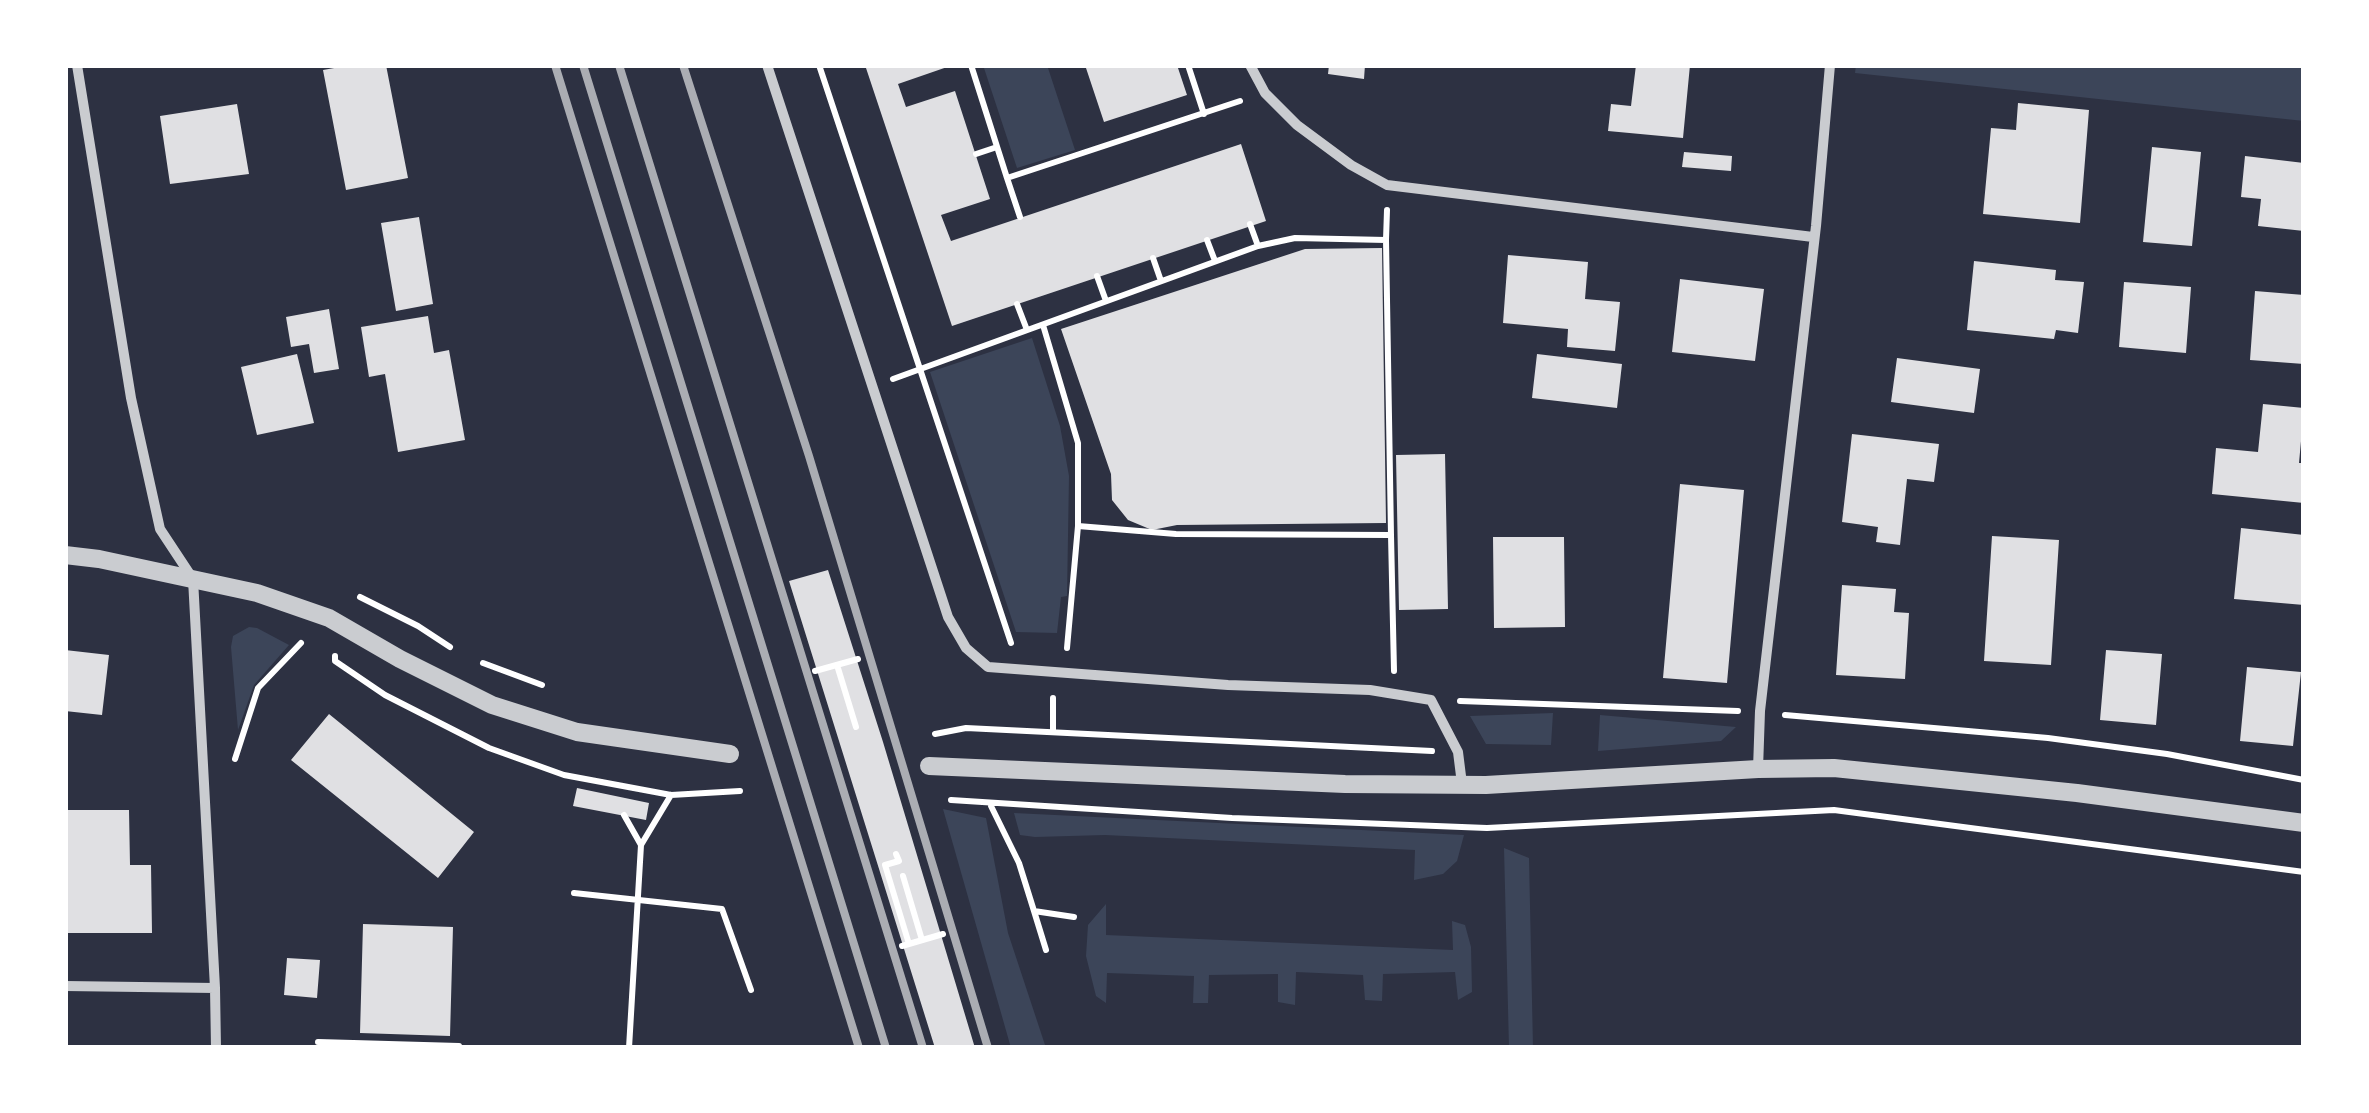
<!DOCTYPE html>
<html>
<head>
<meta charset="utf-8">
<style>
	body { margin:0 }
	#map { position:relative; width:2369px; height:1113px; overflow:hidden; background:#2d3142; font-family:"Fira Sans",sans-serif }
	canvas { display:block }
	.frame { position:absolute; inset:0; border:68px solid #fff; pointer-events:none }
</style>
</head>
<body>
<div id="map">
<canvas width="2369" height="1113"></canvas>
<div class="frame"></div>
</div>
<script>
const ctx = document.querySelector('canvas').getContext('2d');
ctx.lineJoin = 'round';
function fillPath(path, color) { ctx.fillStyle = color; ctx.fill(path, 'evenodd'); }
const toPath = rows => new Path2D(rows.map(r => 'M' + r).join(''));
function strokePath(path, color, width, dash) { ctx.strokeStyle = color; ctx.lineWidth = width; ctx.lineCap = dash ? 'butt' : 'round'; ctx.setLineDash(dash || []); ctx.stroke(path); }
fillPath(toPath([
	[983,65,1047,65,1075,150,1017,168],
	[1856,65,2304,65,2304,121,1855,73],
	[1032,338,1060,426,1069,476,1067,596,1061,597,1057,633,1016,632,930,372],
	[249,627,257,628,289,645,254,685,238,730,231,647,233,636],
	[1553,713,1551,745,1486,744,1470,716],
	[1600,715,1736,727,1721,741,1598,751],
	[943,809,986,818,1008,933,1046,1048,1011,1048],
	[1014,813,1464,835,1457,861,1443,874,1414,880,1415,850,1105,835,1035,837,1020,835],
	[1504,848,1529,858,1533,1048,1509,1048],
	[1106,904,1106,935,1453,950,1452,921,1465,925,1471,947,1472,992,1458,1000,1455,972,1383,974,1382,1001,1365,1000,1363,975,1296,972,1295,1005,1278,1002,1278,974,1209,975,1208,1003,1193,1003,1194,976,1107,973,1106,1003,1096,996,1086,956,1088,925]
]), '#3c4559');
fillPath(toPath([
	[351,65,386,65,408,178,346,190,323,70],
	[865,65,953,65,898,84,906,107,955,91,990,199,941,215,951,241,1241,144,1266,221,952,326],
	[1085,65,1177,65,1187,95,1104,122],
	[1329,65,1365,65,1364,79,1328,74],
	[1636,65,1690,65,1683,138,1608,131,1611,104,1631,106],
	[2018,103,2089,110,2080,223,1983,214,1991,128,2016,130],
	[237,104,249,174,170,184,160,116],
	[2152,147,2201,152,2192,246,2143,242],
	[1684,152,1732,156,1731,171,1682,167],
	[2245,156,2304,163,2304,231,2258,226,2261,199,2241,197],
	[419,217,433,304,396,311,381,223],
	[1382,248,1386,523,1177,525,1152,530,1128,520,1112,500,1111,474,1061,329,1305,249],
	[1508,255,1588,262,1585,299,1620,302,1615,351,1567,347,1568,329,1503,323],
	[1974,261,2056,270,2055,280,2084,282,2078,333,2056,330,2054,339,1967,330],
	[1680,279,1764,289,1755,361,1672,352],
	[2124,282,2191,287,2186,353,2119,347],
	[2255,291,2304,295,2304,364,2250,360],
	[329,309,339,369,314,373,309,344,291,347,286,317],
	[428,316,434,353,449,350,465,440,398,452,385,374,369,377,361,327],
	[297,354,314,423,257,435,241,367],
	[1537,354,1622,364,1617,408,1532,398],
	[1897,358,1980,369,1974,413,1891,402],
	[2263,404,2304,408,2299,463,2304,463,2304,503,2212,494,2216,448,2258,452],
	[1852,434,1939,444,1934,482,1907,479,1900,545,1876,542,1878,527,1842,522],
	[1445,454,1448,609,1399,610,1396,455],
	[1680,484,1744,490,1727,683,1663,678],
	[2241,528,2304,535,2304,605,2234,599],
	[1992,536,2059,540,2051,665,1984,661],
	[1493,537,1564,537,1565,627,1494,628],
	[828,570,883,742,975,1048,935,1048,789,581],
	[1842,585,1896,589,1894,612,1909,613,1905,679,1836,675],
	[65,650,109,655,102,715,65,711],
	[2106,650,2162,654,2156,725,2100,720],
	[2247,667,2301,672,2293,746,2240,741],
	[329,714,474,832,438,878,291,760],
	[577,788,649,803,646,820,573,806],
	[65,810,129,810,130,865,151,865,152,933,66,933],
	[363,924,453,927,450,1036,360,1033],
	[287,958,320,960,317,998,284,995]
]), '#e0e0e3');
strokePath(toPath([
	[819,65,1011,643],
	[971,65,1007,178,1240,101],
	[1188,65,1204,114],
	[976,154,997,147],
	[1007,178,1020,217],
	[1207,240,1215,261],
	[1386,240,1391,535],
	[1258,246,1295,238,1386,240,1387,210],
	[1153,258,1161,281],
	[1097,276,1106,301],
	[1017,304,1027,330],
	[1043,325,1078,443,1078,526,1067,648],
	[893,379,1258,246,1250,224],
	[1078,526,1176,534,1391,535,1394,671],
	[360,597,418,626,450,647],
	[335,656,335,661,385,695,489,748,564,775,671,795,740,791],
	[483,663,542,685],
	[837,665,856,727],
	[815,671,858,659],
	[1053,698,1053,732],
	[1460,701,1738,711],
	[1785,715,2048,738,2167,754,2304,780],
	[935,734,966,728,1432,751],
	[235,759,258,688,301,643],
	[951,800,1232,818,1487,828,1834,810,2304,872],
	[991,806,1019,863,1034,911,1074,917],
	[624,815,641,845],
	[896,854,899,861,885,865,909,944],
	[903,876,922,940],
	[574,893,722,909,751,990],
	[1034,911,1046,950],
	[902,946,943,934],
	[318,1042,459,1046],
	[629,1048,641,845,671,795]
]), '#fff', 6);
strokePath(toPath([
	[77,65,131,398,160,529,193,579,215,988,216,1048],
	[767,65,948,617,966,648,988,667,1228,685,1370,690,1431,700,1458,752,1462,784],
	[1250,65,1265,93,1297,125,1351,165,1387,185,1813,237],
	[1758,769,1760,711,1816,226,1830,65],
	[65,986,215,988]
]), '#caccd0', 10);
strokePath(toPath([
	[65,555,99,559,257,593,329,618,400,659,492,705,577,732,730,754],
	[929,766,1345,784,1486,785,1758,769,1834,768,2077,793,2304,823]
]), '#caccd0', 18);
strokePath(toPath([
	[555,65,859,1048],
	[583,65,886,1048],
	[619,65,923,1048],
	[683,65,809,456,988,1048]
]), '#abadb3', 8);
</script>
</body>
</html>
